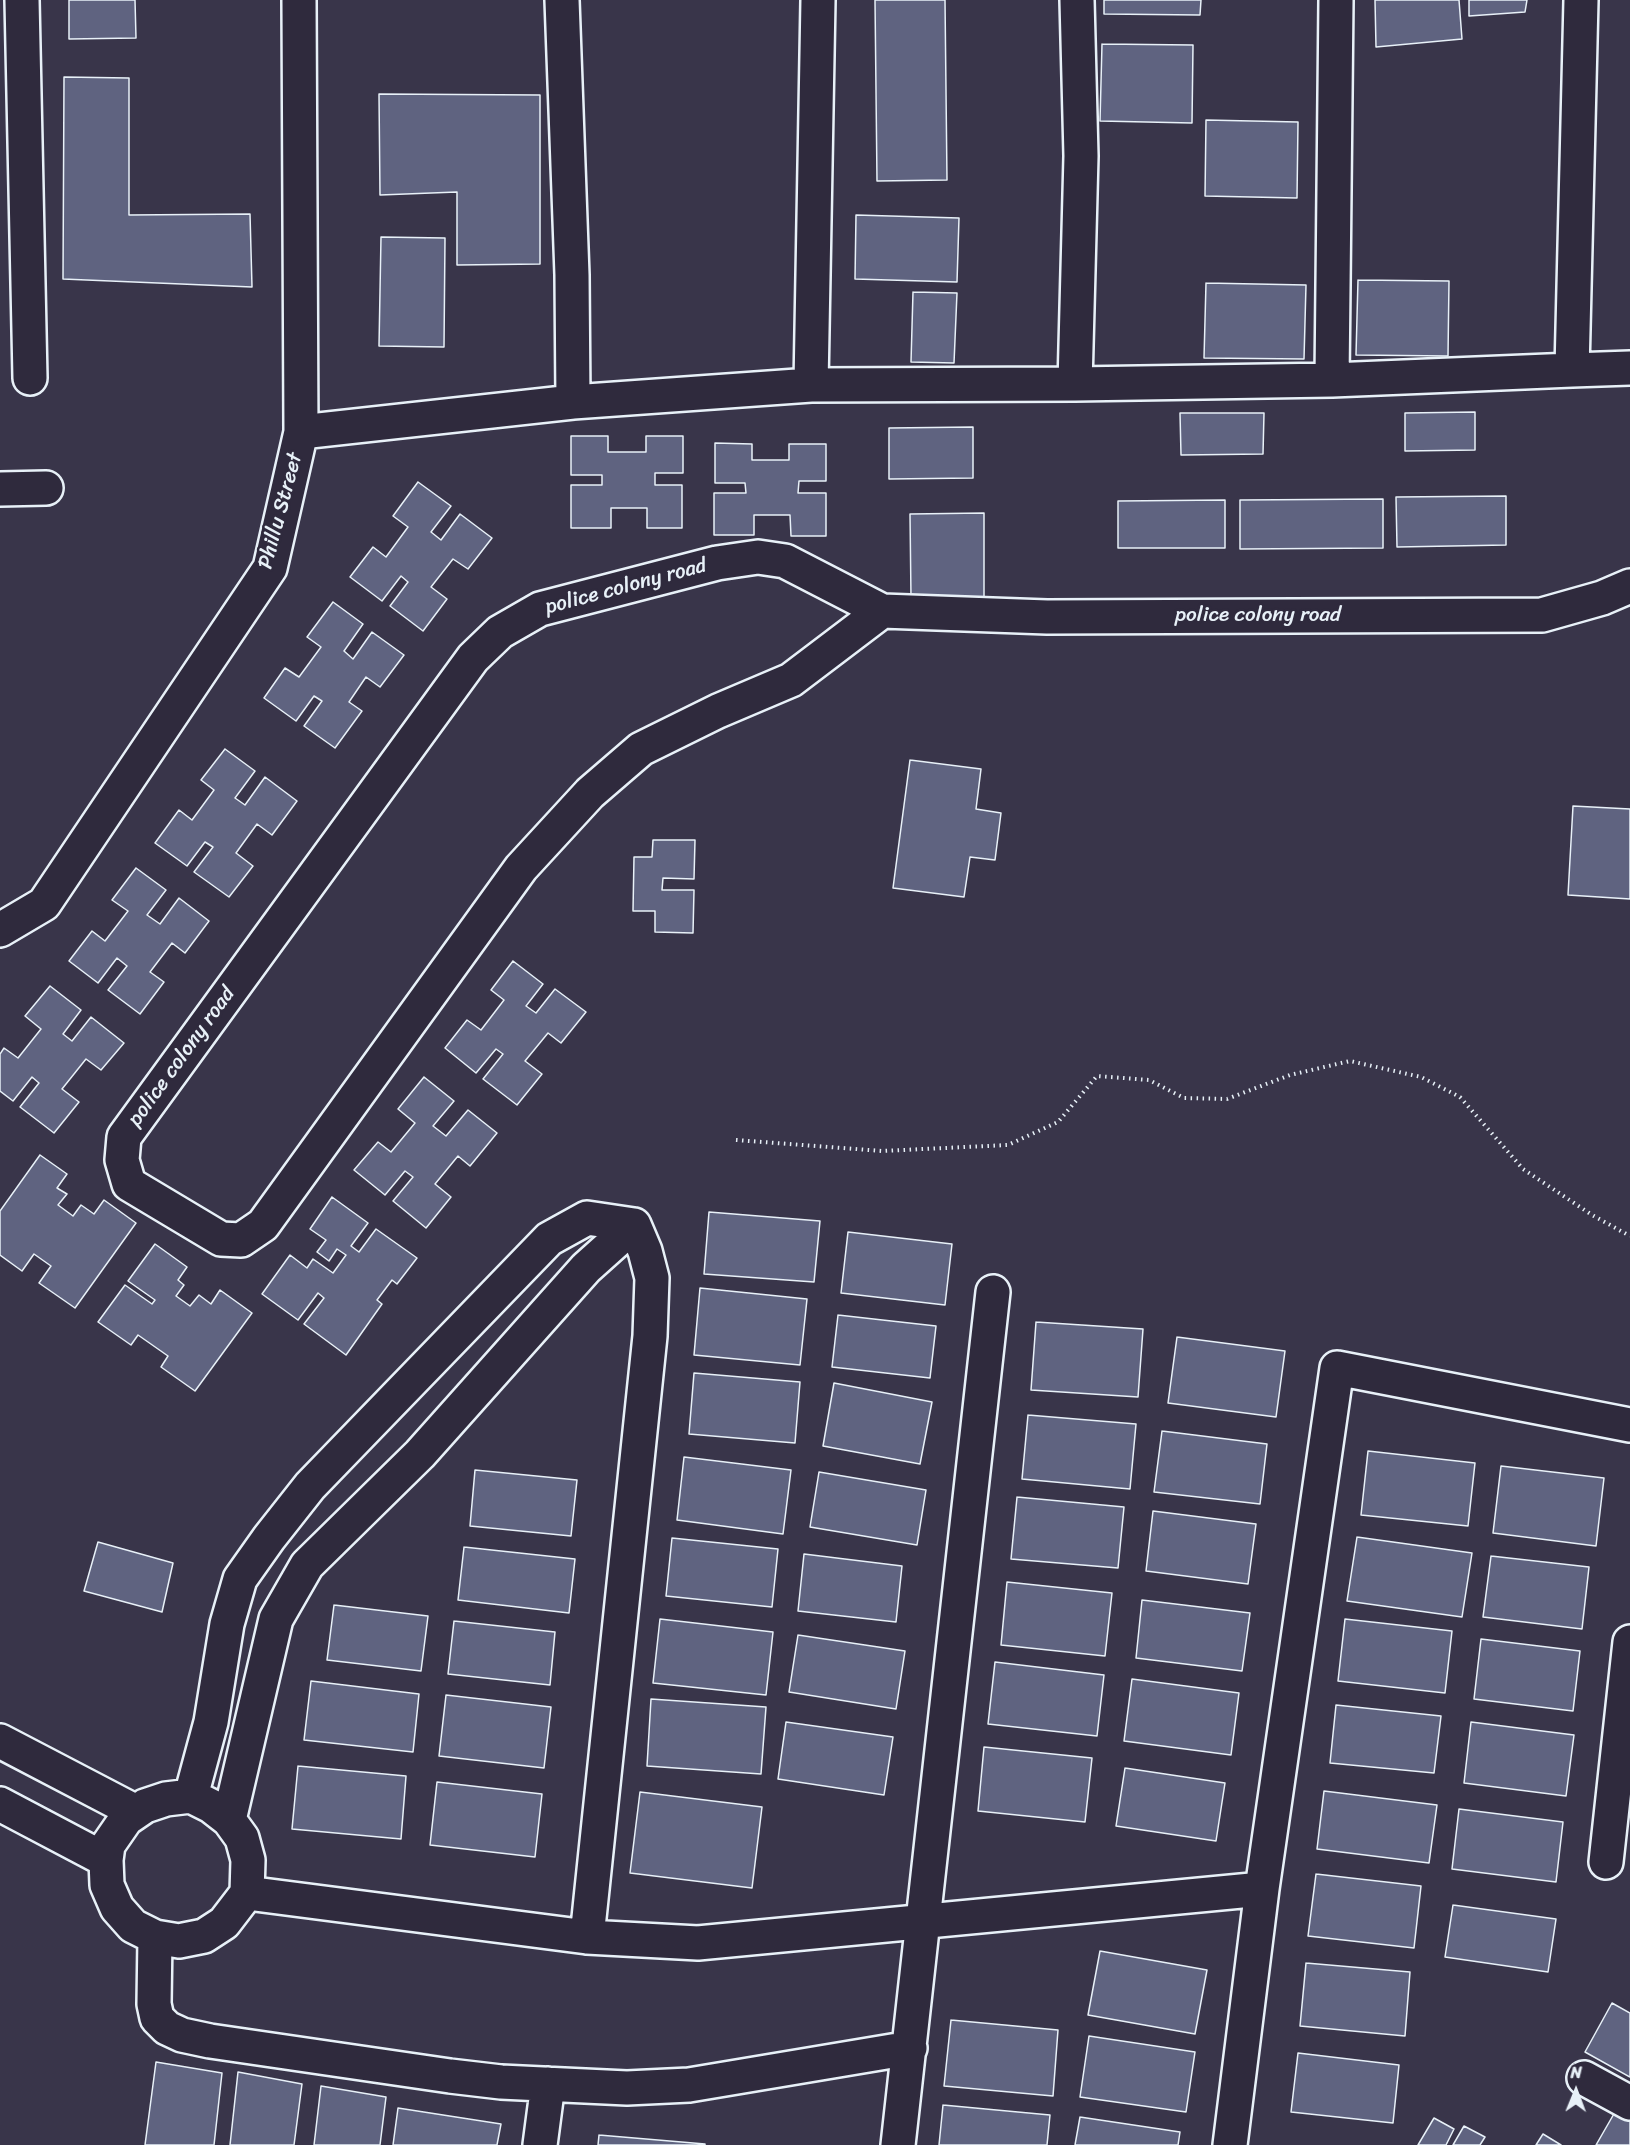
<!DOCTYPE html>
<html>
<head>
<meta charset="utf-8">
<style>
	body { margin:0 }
	#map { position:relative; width:1630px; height:2145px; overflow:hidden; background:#39354a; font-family:Sriracha,sans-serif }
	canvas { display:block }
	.north { position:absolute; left:1546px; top:2061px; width:60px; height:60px; -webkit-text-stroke:4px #2f2a3d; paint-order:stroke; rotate:1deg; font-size:16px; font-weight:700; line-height:24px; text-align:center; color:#e8f1f8 }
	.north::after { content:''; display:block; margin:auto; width:21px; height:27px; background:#e8f1f8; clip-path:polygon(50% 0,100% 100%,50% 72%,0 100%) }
</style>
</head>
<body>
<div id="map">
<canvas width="1630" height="2145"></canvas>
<div class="north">N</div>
</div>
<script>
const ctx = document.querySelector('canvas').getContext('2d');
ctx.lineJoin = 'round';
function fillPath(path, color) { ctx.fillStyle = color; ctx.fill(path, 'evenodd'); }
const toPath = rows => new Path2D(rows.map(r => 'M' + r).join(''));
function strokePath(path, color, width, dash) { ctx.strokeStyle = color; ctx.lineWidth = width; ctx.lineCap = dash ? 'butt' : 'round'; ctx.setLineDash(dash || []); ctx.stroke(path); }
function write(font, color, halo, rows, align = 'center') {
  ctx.font = font + ' Sriracha,sans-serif'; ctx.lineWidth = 5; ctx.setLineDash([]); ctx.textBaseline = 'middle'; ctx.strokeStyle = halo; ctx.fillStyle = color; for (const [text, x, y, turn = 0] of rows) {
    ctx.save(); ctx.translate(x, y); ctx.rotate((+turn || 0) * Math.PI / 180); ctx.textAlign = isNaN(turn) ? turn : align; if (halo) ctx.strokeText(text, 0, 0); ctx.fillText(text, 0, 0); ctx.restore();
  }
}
const building = toPath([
	[69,0,135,0,136,38,69,39,69,0],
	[875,0,945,0,947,180,877,181,875,0],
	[1104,0,1201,0,1200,15,1104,14,1104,0],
	[1375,0,1459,0,1462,39,1376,47,1375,0],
	[1469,0,1527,0,1525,12,1469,16,1469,0],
	[1102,44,1193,45,1192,123,1100,121,1102,44],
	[64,77,129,78,129,215,250,214,252,287,63,279,64,77],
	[379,94,540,95,540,264,457,265,457,192,380,195,379,94],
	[1206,120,1298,122,1297,198,1205,196,1206,120],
	[856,215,959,218,957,282,855,279,856,215],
	[381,237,445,238,444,347,379,346,381,237],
	[1358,280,1449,281,1448,356,1356,355,1358,280],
	[1206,283,1306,285,1304,359,1204,358,1206,283],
	[913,292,957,293,954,363,911,362,913,292],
	[1475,412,1475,450,1405,451,1405,413,1475,412],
	[1180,413,1264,413,1263,454,1181,455,1180,413],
	[973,427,973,478,889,479,889,428,973,427],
	[571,436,608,436,608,452,646,452,646,436,683,436,683,473,655,473,655,485,682,485,682,528,647,528,647,508,611,508,611,528,571,528,571,485,602,485,602,475,571,475,571,436],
	[715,443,752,444,752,460,789,460,789,444,826,444,826,481,799,481,798,493,826,493,826,536,791,536,790,515,754,515,754,535,714,535,714,493,746,493,745,483,715,483,715,443],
	[418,482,451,506,431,532,441,540,460,514,492,538,468,569,453,559,431,587,447,599,423,631,390,606,408,582,401,576,382,601,350,577,373,547,386,557,408,527,393,516,418,482],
	[1506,496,1506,545,1397,547,1396,497,1506,496],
	[1383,499,1383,548,1240,549,1240,500,1383,499],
	[1225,500,1225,548,1118,548,1118,501,1225,500],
	[984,513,984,598,911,598,910,514,984,513],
	[333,602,363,624,344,651,353,659,372,632,404,655,380,687,366,677,349,702,362,711,335,748,304,726,322,701,314,696,296,721,264,698,285,668,299,677,321,647,307,637,333,602],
	[225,749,255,771,235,798,245,805,265,777,297,801,272,835,257,824,236,853,253,866,229,897,194,872,213,847,205,842,187,866,155,843,179,810,192,820,214,790,201,780,225,749],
	[910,760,981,769,976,809,1001,813,995,860,970,857,964,897,893,888,910,760],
	[1573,806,1630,809,1630,899,1568,895,1573,806],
	[653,840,695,840,694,879,663,878,662,890,694,890,693,933,655,932,655,911,633,911,634,857,652,857,653,840],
	[136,868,166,890,147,915,160,924,179,898,209,921,185,953,172,943,150,972,164,982,140,1014,108,990,127,966,117,958,98,983,69,961,92,931,105,941,128,911,112,900,136,868],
	[513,961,543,984,526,1006,536,1013,555,989,586,1012,561,1043,548,1033,525,1061,542,1074,517,1105,483,1079,503,1054,496,1049,476,1073,445,1048,467,1020,481,1030,504,1000,491,990,513,961],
	[50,986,81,1010,63,1034,72,1041,91,1017,124,1043,101,1070,86,1059,62,1089,79,1102,54,1133,20,1107,39,1083,32,1077,13,1101,0,1091,0,1054,4,1048,18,1058,41,1029,25,1016,50,986],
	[424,1077,454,1101,433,1126,446,1136,468,1110,497,1133,470,1166,458,1156,435,1184,451,1197,426,1228,393,1201,413,1177,405,1171,385,1195,354,1170,378,1142,391,1152,415,1123,398,1109,424,1077],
	[40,1155,67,1174,57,1188,67,1194,58,1205,73,1216,81,1205,94,1214,104,1200,136,1223,75,1308,39,1283,51,1266,34,1254,22,1271,0,1255,0,1211,40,1155],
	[332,1197,368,1223,351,1246,359,1252,376,1229,417,1258,397,1284,392,1280,377,1300,382,1304,346,1355,304,1324,324,1298,318,1293,298,1320,262,1294,290,1255,307,1268,313,1259,333,1273,346,1255,337,1249,329,1261,317,1252,326,1240,310,1229,332,1197],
	[709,1212,820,1221,814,1282,704,1274,709,1212],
	[848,1232,952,1244,945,1305,841,1293,848,1232],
	[155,1244,187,1267,178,1280,184,1285,176,1296,190,1306,199,1295,211,1304,220,1290,252,1313,195,1391,161,1367,168,1356,138,1335,131,1345,98,1322,125,1285,152,1304,155,1300,128,1281,155,1244],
	[700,1288,807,1299,800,1365,694,1355,700,1288],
	[838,1315,936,1326,930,1378,832,1367,838,1315],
	[1036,1322,1143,1329,1138,1397,1031,1390,1036,1322],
	[1177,1337,1285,1351,1276,1417,1168,1403,1177,1337],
	[694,1373,800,1382,795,1443,689,1434,694,1373],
	[834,1383,932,1402,920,1464,823,1446,834,1383],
	[1028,1415,1136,1424,1130,1489,1022,1479,1028,1415],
	[1162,1431,1267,1444,1260,1504,1154,1492,1162,1431],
	[1368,1451,1475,1463,1468,1526,1361,1515,1368,1451],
	[684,1457,791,1470,783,1534,677,1520,684,1457],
	[1501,1466,1604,1478,1596,1546,1493,1533,1501,1466],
	[475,1470,577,1480,571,1536,470,1526,475,1470],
	[819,1472,926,1490,917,1545,810,1527,819,1472],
	[1017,1497,1124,1507,1118,1568,1011,1559,1017,1497],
	[1153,1511,1256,1524,1248,1584,1146,1571,1153,1511],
	[1357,1537,1472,1553,1462,1617,1347,1601,1357,1537],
	[672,1538,778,1549,772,1607,666,1596,672,1538],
	[98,1542,173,1563,162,1612,84,1591,98,1542],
	[464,1547,575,1559,569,1613,458,1600,464,1547],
	[804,1554,902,1566,896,1622,798,1611,804,1554],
	[1491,1556,1589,1567,1582,1629,1483,1617,1491,1556],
	[1007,1582,1112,1593,1105,1656,1001,1645,1007,1582],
	[1142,1600,1250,1613,1242,1671,1136,1658,1142,1600],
	[334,1605,428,1616,421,1671,327,1660,334,1605],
	[660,1619,773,1632,766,1695,653,1683,660,1619],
	[1345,1619,1452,1631,1445,1693,1338,1681,1345,1619],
	[454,1621,555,1632,550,1685,448,1674,454,1621],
	[798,1635,905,1651,896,1709,789,1692,798,1635],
	[1481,1639,1580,1651,1573,1711,1474,1699,1481,1639],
	[995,1662,1104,1675,1097,1736,988,1724,995,1662],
	[1132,1679,1239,1693,1231,1755,1124,1741,1132,1679],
	[311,1681,419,1694,413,1752,304,1740,311,1681],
	[446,1695,551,1707,544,1768,439,1756,446,1695],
	[651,1699,766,1707,761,1774,647,1766,651,1699],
	[1336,1705,1441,1716,1434,1773,1330,1763,1336,1705],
	[786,1722,893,1737,884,1795,778,1779,786,1722],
	[1471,1722,1574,1735,1566,1796,1464,1783,1471,1722],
	[984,1747,1092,1758,1085,1822,978,1811,984,1747],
	[298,1766,406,1776,401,1839,292,1829,298,1766],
	[1125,1768,1225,1783,1216,1841,1116,1826,1125,1768],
	[437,1782,542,1794,535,1857,430,1845,437,1782],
	[1324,1791,1437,1805,1429,1863,1317,1849,1324,1791],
	[640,1792,762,1807,752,1888,630,1873,640,1792],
	[1459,1809,1563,1822,1556,1882,1452,1869,1459,1809],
	[1316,1874,1421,1886,1414,1948,1308,1936,1316,1874],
	[1453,1905,1556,1919,1548,1972,1445,1957,1453,1905],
	[1100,1951,1207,1970,1195,2034,1088,2015,1100,1951],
	[1306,1963,1410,1972,1405,2036,1300,2026,1306,1963],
	[1612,2003,1630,2013,1630,2077,1585,2052,1612,2003],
	[951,2020,1058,2030,1053,2096,944,2086,951,2020],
	[1089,2036,1195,2052,1186,2112,1080,2097,1089,2036],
	[1298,2053,1399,2065,1393,2123,1291,2112,1298,2053],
	[156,2062,222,2073,214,2145,145,2145,156,2062],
	[238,2072,302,2084,294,2145,230,2145,238,2072],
	[321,2086,386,2097,380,2145,314,2145,321,2086],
	[943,2105,1050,2115,1047,2145,939,2145,943,2105],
	[398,2108,501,2124,497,2145,393,2145,398,2108],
	[1615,2112,1630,2120,1630,2145,1596,2145,1615,2112],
	[1080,2117,1180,2132,1178,2145,1075,2145,1080,2117],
	[1434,2118,1454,2129,1446,2145,1418,2145,1434,2118],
	[1464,2126,1485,2137,1480,2145,1453,2145,1464,2126],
	[1543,2134,1561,2145,1536,2145,1543,2134],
	[599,2135,705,2144,705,2145,598,2145,599,2135]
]);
fillPath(building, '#5f6380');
strokePath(building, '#e8f1f8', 1.5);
const street = toPath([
	[22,0,30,378],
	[1581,0,1572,370,1630,368],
	[1332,380,1336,0],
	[1075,384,1081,156,1077,0],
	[811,385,818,0],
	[573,402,811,385,1075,384,1332,380,1572,370],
	[301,432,573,402,572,275,562,0],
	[0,489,46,488],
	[882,611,791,680,718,711,641,749,590,793,521,868,263,1225,241,1240,221,1239,129,1184,122,1160,124,1137,473,658,500,632,540,609,717,563,758,557,785,561,882,611,1047,617,1542,615,1602,598,1630,586],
	[0,930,44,904,270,568,301,432,299,0],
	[0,1741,136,1812],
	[191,1796,211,1722,227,1624,240,1579,269,1538,310,1486,549,1239,587,1218,634,1225],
	[191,1796,211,1806,229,1820,242,1838,248,1860,247,1893,224,1923,204,1936,179,1941,155,1937,133,1926,117,1908,107,1885,106,1860,108,1845,126,1819,145,1806,166,1799,191,1796],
	[0,1804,106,1860],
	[229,1820,276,1619,307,1565,420,1454,586,1268,634,1225],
	[1606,1862,1630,1642],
	[247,1893,587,1937,698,1943,1262,1889],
	[155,1937,154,2004,157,2018,167,2028,182,2035,210,2041,450,2076,501,2082,627,2088,689,2085,910,2048],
	[587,1937,650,1336,652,1278,645,1251,634,1225],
	[1584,2078,1630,2103],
	[540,2145,548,2084],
	[898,2145,993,1292],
	[1230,2145,1262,1889,1337,1368,1630,1425]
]);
strokePath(street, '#e8f1f8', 38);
strokePath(toPath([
	[736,1140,882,1151,1008,1145,1058,1122,1097,1076,1149,1080,1184,1098,1227,1099,1290,1075,1350,1061,1421,1077,1460,1097,1523,1169,1592,1215,1630,1236]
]), '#e8f1f8', 4, [1.5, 4.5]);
strokePath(street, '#2f2a3d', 33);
write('21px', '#e8f1f8', '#2f2a3d', [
	["Phillu Street",281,511,-75],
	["police colony road",626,587,-15],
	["police colony road",1258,616],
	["police colony road",182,1057,-54]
]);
</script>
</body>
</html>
